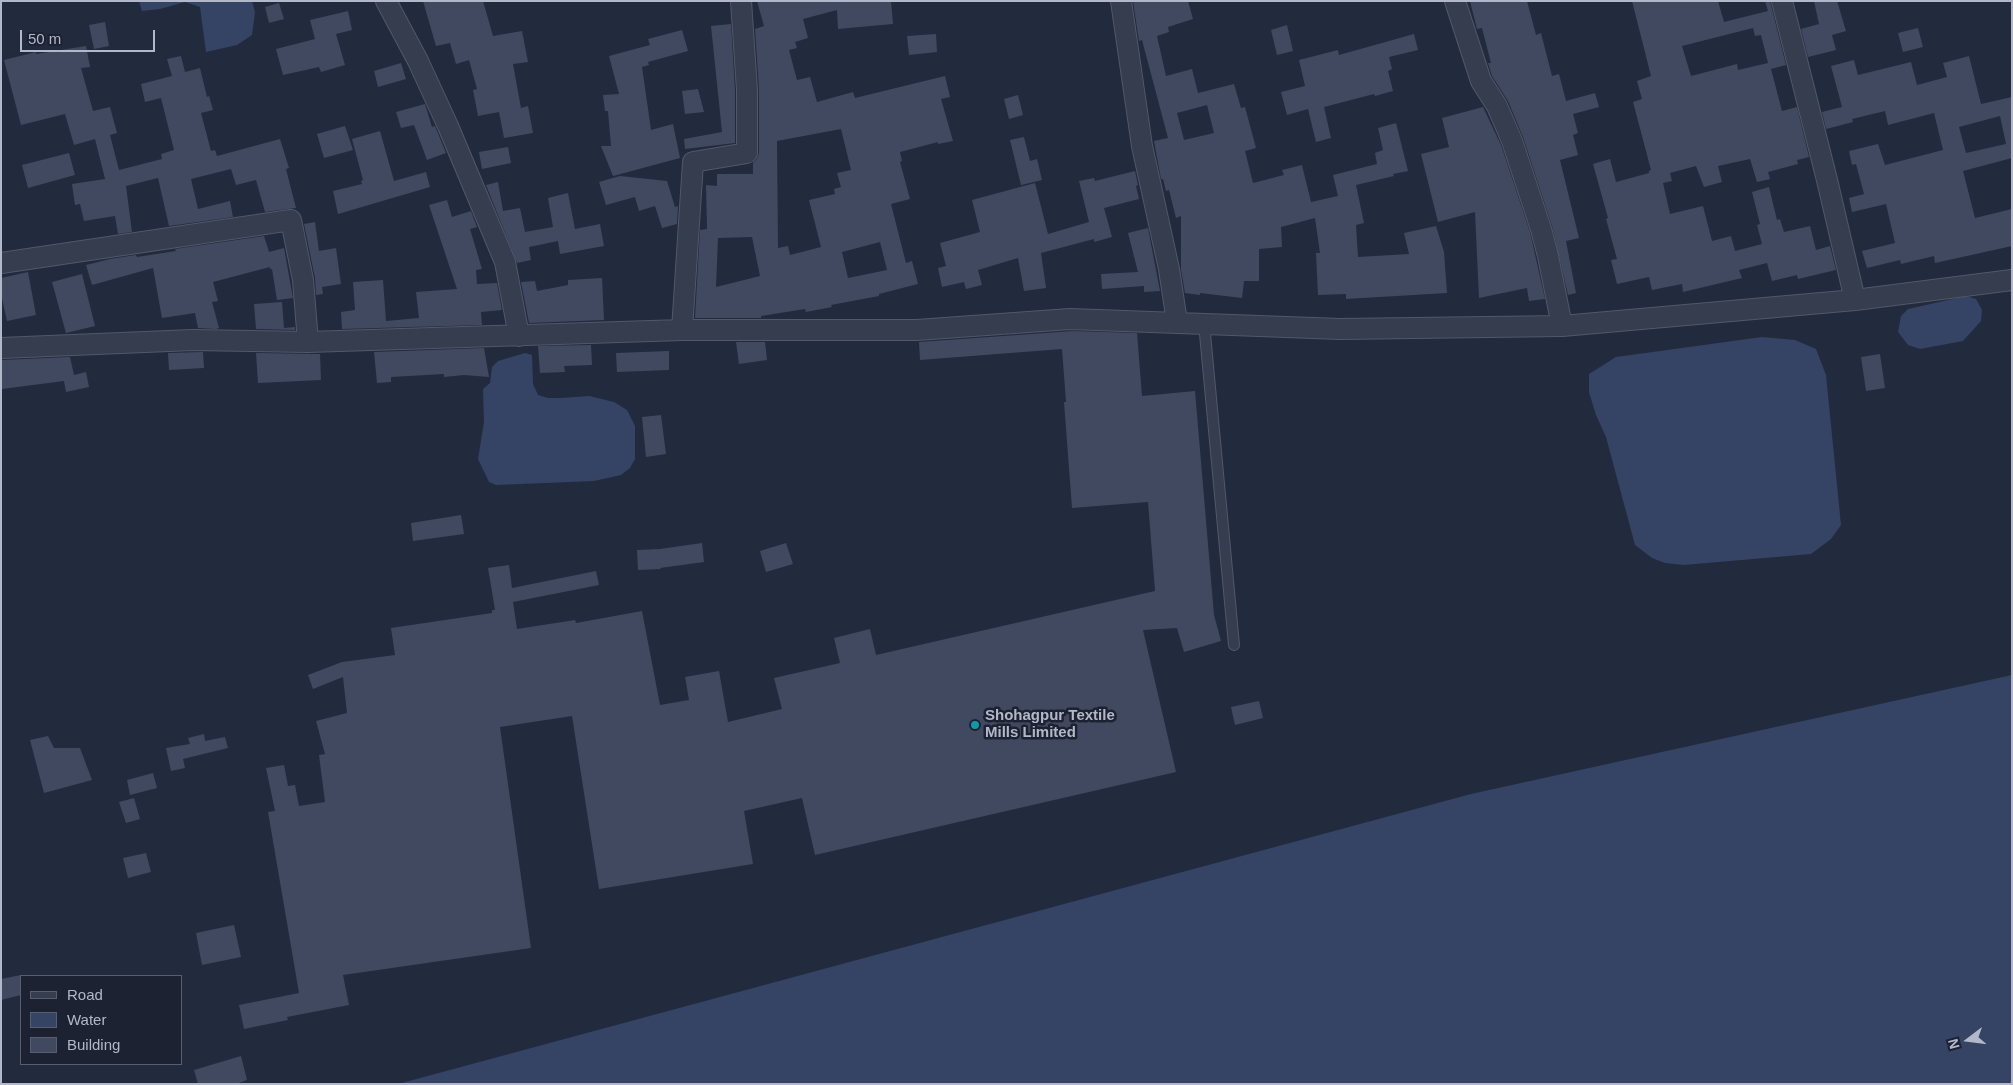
<!DOCTYPE html>
<html>
<head>
<meta charset="utf-8">
<style>
	body { margin:0 }
	#map { position:relative; width:2013px; height:1085px; overflow:hidden; background:#222a3e; font-family:Arial,sans-serif }
	canvas { display:block }
	.frame { position:absolute; inset:0; border:2px solid #b2b8c9; pointer-events:none }
	.legend { position:absolute; left:20px; top:975px; width:162px; height:90px; box-sizing:border-box; background:#1c2232; border:1px solid #585e6e; margin:0; padding:6px 9px; list-style:none; font-size:15px; color:#b2b8c9 }
	.legend li { display:flex; align-items:center; gap:10px; height:25px }
	.legend b { width:25px; border:1px solid #585e6e }
	.north { position:absolute; left:1943px; top:1015px; width:50px; height:50px; -webkit-text-stroke:4px #1c2232; paint-order:stroke; rotate:255deg; font-size:14px; font-weight:700; line-height:20px; text-align:center; color:#b2b8c9 }
	.north::after { content:''; display:block; margin:auto; width:18px; height:22px; background:#b2b8c9; clip-path:polygon(50% 0,100% 100%,50% 72%,0 100%) }
	.scale { position:absolute; left:20px; top:30px; width:135px; height:22px; box-sizing:border-box; border:2px solid #b2b8c9; border-top:0; padding-left:6px; font-size:15px; line-height:18px; white-space:nowrap; color:#b2b8c9; -webkit-text-stroke:4px #1c2232; paint-order:stroke }
</style>
</head>
<body>
<div id="map">
<canvas width="2013" height="1085"></canvas>
<div class="frame"></div>
<ul class="legend">
<li><b style="height:6px;background:#363d4e"></b>Road</li>
<li><b style="height:14px;background:#354365"></b>Water</li>
<li><b style="height:14px;background:#414960"></b>Building</li>
</ul>
<div class="north">N</div>
<div class="scale">50 m</div>
</div>
<script>
const ctx = document.querySelector('canvas').getContext('2d');
ctx.lineJoin = 'round';
function fillPath(path, color) { ctx.fillStyle = color; ctx.fill(path, 'evenodd'); }
const toPath = rows => new Path2D(rows.map(r => 'M' + r).join(''));
function strokePath(path, color, width, dash) { ctx.strokeStyle = color; ctx.lineWidth = width; ctx.lineCap = dash ? 'butt' : 'round'; ctx.setLineDash(dash || []); ctx.stroke(path); }
function write(font, color, halo, rows, align = 'center') {
  ctx.font = font + ' Arial,sans-serif'; ctx.lineWidth = 5; ctx.setLineDash([]); ctx.textBaseline = 'middle'; ctx.strokeStyle = halo; ctx.fillStyle = color; for (const [text, x, y, turn = 0] of rows) {
    ctx.save(); ctx.translate(x, y); ctx.rotate((+turn || 0) * Math.PI / 180); ctx.textAlign = isNaN(turn) ? turn : align; if (halo) ctx.strokeText(text, 0, 0); ctx.fillText(text, 0, 0); ctx.restore();
  }
}
fillPath(toPath([
	[139,1,252,1,255,12,252,35,237,45,206,52,200,7,185,2,160,9,142,11],
	[1966,296,1976,299,1982,310,1981,321,1963,341,1920,349,1908,345,1898,332,1901,316,1908,309],
	[1762,337,1795,340,1816,349,1826,375,1841,525,1831,539,1811,554,1684,565,1665,563,1652,558,1635,545,1606,437,1596,415,1589,392,1589,374,1616,357],
	[525,353,532,355,533,384,538,395,548,398,562,398,589,396,614,402,627,410,635,426,635,459,630,468,621,475,594,481,496,485,489,482,478,459,484,422,483,389,490,383,492,367,498,361],
	[2012,675,2012,1084,398,1084,1471,794]
]), '#354365');
fillPath(toPath([
	[423,1,483,1,493,36,522,31,528,62,513,64,521,108,528,106,533,133,504,138,499,112,478,116,473,90,477,89,469,60,456,64,450,43,436,46],
	[757,1,891,1,893,24,838,29,837,10,803,19,808,38,795,42,797,48,789,50,797,80,810,77,817,102,853,92,855,98,945,76,950,97,941,99,953,141,938,144,938,142,900,152,902,161,900,162,910,199,891,204,906,263,912,261,918,284,879,294,879,296,831,305,832,307,806,312,805,309,761,316,761,318,695,318,700,230,707,229,706,185,717,186,717,174,753,174,753,163,757,159,759,153,759,90,755,29,764,26],
	[841,129,851,170,837,173,841,187,834,189,835,194,809,200,821,247,790,255,788,246,778,248,777,141],
	[752,237,760,276,716,287,718,238],
	[880,242,887,270,848,278,842,252],
	[1133,1,1188,1,1193,19,1168,27,1169,32,1157,36,1166,76,1192,69,1198,93,1234,84,1241,108,1245,107,1256,148,1245,151,1253,183,1284,175,1282,170,1302,165,1311,202,1338,196,1333,175,1377,164,1375,153,1383,150,1378,128,1396,123,1408,171,1393,174,1394,176,1356,185,1364,223,1356,225,1358,257,1409,254,1404,233,1436,226,1444,252,1447,293,1346,299,1346,294,1318,295,1316,253,1320,253,1315,218,1281,227,1282,247,1259,249,1259,281,1244,281,1242,298,1200,293,1200,295,1185,293,1181,270,1181,216,1176,218,1169,190,1166,191,1163,179,1161,179,1154,141,1168,138,1142,40,1139,41],
	[1207,105,1214,133,1184,140,1177,113],
	[1470,1,1527,1,1536,35,1541,33,1552,76,1559,74,1566,101,1595,93,1599,107,1573,114,1578,133,1573,135,1578,155,1560,160,1579,238,1566,241,1576,293,1568,295,1552,226,1523,137,1508,101,1492,76,1488,63,1491,63,1482,28,1477,29],
	[1632,1,1718,1,1724,22,1768,11,1765,1,1770,1,1786,65,1771,69,1782,111,1797,107,1809,157,1797,160,1798,164,1768,172,1770,179,1757,182,1750,159,1718,166,1722,182,1704,187,1696,166,1670,173,1672,181,1663,183,1670,214,1703,206,1712,241,1731,236,1735,251,1762,244,1757,225,1760,224,1752,192,1769,187,1777,220,1780,219,1784,232,1810,226,1816,250,1830,246,1836,270,1798,279,1797,275,1772,281,1767,263,1739,270,1742,278,1683,292,1682,284,1652,290,1649,277,1617,284,1611,260,1617,259,1606,219,1608,218,1593,164,1610,159,1616,182,1649,173,1649,171,1651,170,1633,102,1642,99,1637,81,1651,76],
	[1753,28,1755,36,1761,35,1768,63,1738,70,1737,64,1691,76,1682,46],
	[1814,1,1837,1,1846,31,1832,35,1836,50,1808,57,1801,29,1819,24],
	[279,3,284,19,269,23,265,7],
	[348,11,352,30,336,34,345,65,321,72,319,67,283,75,276,49,315,39,310,20],
	[105,22,109,46,94,49,89,25],
	[731,24,735,90,735,143,685,149,684,139,722,132,711,26],
	[1287,25,1293,51,1277,55,1271,30],
	[1918,28,1923,47,1903,52,1898,33],
	[682,30,688,51,648,62,649,65,642,67,651,130,673,124,680,158,613,176,601,146,611,146,608,111,605,111,603,95,619,94,609,56,650,45,648,39],
	[936,34,937,52,909,55,907,36],
	[1414,34,1418,50,1389,57,1392,69,1388,71,1393,91,1375,96,1374,94,1324,107,1331,138,1316,142,1308,109,1287,115,1281,92,1305,86,1299,60,1338,50,1339,55],
	[86,46,90,67,81,68,93,111,110,107,117,133,110,135,119,170,162,159,161,154,174,150,161,98,145,102,141,84,172,76,167,59,181,56,185,72,200,68,207,97,209,96,213,110,201,113,211,151,215,150,217,156,280,139,289,168,286,169,296,208,265,212,256,180,236,185,231,169,191,179,198,209,230,201,233,217,169,226,158,178,126,186,132,232,118,234,115,216,84,221,80,204,75,205,72,184,105,179,95,139,74,145,65,114,21,125,4,60,36,52,36,54],
	[1969,56,1981,104,2012,97,2012,158,1963,171,1975,218,2012,209,2012,246,1935,263,1934,256,1901,264,1900,260,1867,268,1862,251,1895,243,1886,204,1852,212,1849,198,1864,194,1856,164,1852,165,1849,151,1878,144,1885,165,1943,150,1934,113,1888,125,1885,111,1852,119,1853,122,1826,129,1822,112,1842,107,1831,66,1854,60,1858,75,1911,62,1917,85,1947,77,1943,63],
	[2000,116,2006,144,1966,153,1959,127],
	[401,63,406,79,378,87,374,71],
	[698,89,704,112,685,114,682,91],
	[1018,95,1023,115,1009,119,1004,99],
	[425,104,432,127,435,126,446,153,427,160,414,125,401,128,396,112],
	[1483,107,1501,145,1530,232,1545,299,1529,301,1527,288,1479,298,1475,212,1438,222,1421,154,1449,147,1442,118],
	[345,126,353,150,324,158,317,134],
	[380,131,394,181,426,172,430,187,338,214,333,191,362,184,361,181,363,180,352,139],
	[1024,137,1030,161,1037,159,1042,180,1021,185,1010,140],
	[508,147,511,163,482,169,479,152],
	[69,153,75,175,28,188,22,165],
	[1135,171,1138,185,1136,186,1139,199,1104,208,1112,237,1094,242,1094,239,1041,253,1046,288,1024,291,1018,258,978,270,982,285,966,289,964,282,942,287,938,268,946,266,940,243,980,232,972,200,1035,183,1048,234,1089,222,1079,181,1094,178,1095,181],
	[620,176,667,181,675,207,678,206,677,224,662,228,655,206,639,211,635,197,606,205,599,182],
	[498,182,503,211,520,208,525,232,553,227,548,198,568,193,575,229,600,224,604,246,560,254,558,241,529,247,531,260,517,263,486,185],
	[447,200,452,217,471,211,477,227,470,229,482,269,476,270,477,284,497,283,502,310,481,312,482,325,342,329,341,312,355,310,353,282,383,280,386,321,419,318,416,292,457,289,429,205],
	[315,222,319,251,336,248,341,284,322,287,323,294,316,295,315,278,304,224],
	[1148,228,1160,291,1144,292,1144,286,1102,289,1101,274,1138,272,1128,233],
	[264,236,269,252,284,248,293,298,277,300,272,269,270,269,270,267,213,282,218,301,212,302,219,328,216,329,198,328,195,313,162,318,153,268,92,285,86,265,110,259,136,255,137,257,176,251,175,249],
	[28,272,36,315,7,321,1,294,1,278],
	[82,274,95,326,66,333,52,282],
	[602,278,604,320,529,323,521,282,535,281,537,291,568,285,568,280],
	[282,302,284,328,295,327,295,330,256,329,254,304],
	[1073,331,1137,333,1142,396,1195,391,1214,615,1221,641,1184,652,1177,628,1143,630,1176,772,815,855,802,798,744,811,753,864,599,889,572,716,500,727,531,948,343,975,349,1005,287,1017,288,1020,244,1029,239,1005,299,993,268,812,275,811,266,768,284,765,288,786,295,785,299,806,325,802,319,755,325,754,316,721,347,713,343,677,313,689,308,675,342,662,395,655,391,628,492,613,492,610,495,610,488,568,509,565,512,588,596,571,599,585,513,602,517,629,575,620,576,623,642,611,660,705,689,700,685,677,719,671,728,722,782,709,774,678,840,663,834,638,870,629,876,655,1155,591,1148,502,1072,508,1064,402,1066,402,1062,349,920,360,919,342],
	[736,342,765,342,767,360,739,364],
	[591,345,592,365,564,366,565,372,540,373,538,346],
	[484,348,489,377,464,375,444,377,444,374,391,377,391,382,377,383,374,352],
	[669,351,669,370,617,372,616,353],
	[203,352,204,368,169,370,168,353],
	[256,353,320,354,321,380,258,383],
	[1880,354,1885,388,1866,391,1861,357],
	[70,357,74,375,86,372,89,387,66,392,64,381,2,389,1,360],
	[661,415,666,454,646,457,642,417],
	[461,515,464,534,413,541,411,523],
	[702,543,704,562,660,568,661,569,638,570,637,550,660,549],
	[786,543,793,564,766,572,760,551],
	[1259,701,1263,718,1235,725,1231,707],
	[204,734,205,741,225,737,228,748,183,759,185,768,171,771,166,748,190,744,188,738],
	[48,736,54,748,80,748,92,780,44,793,30,740],
	[153,773,157,788,130,795,127,780],
	[134,798,140,819,126,823,119,802],
	[146,853,151,872,128,878,123,858],
	[234,925,241,957,202,965,196,933],
	[21,975,21,995,1,1000,1,979],
	[241,1056,247,1080,236,1084,198,1084,194,1070]
]), '#414960');
const service = toPath([
	[1204,323,1234,645]
]);
const minor = toPath([
	[386,1,418,61,448,126,505,262,519,336],
	[1121,1,1142,146,1169,269,1177,322],
	[1455,1,1481,81,1497,106,1512,141,1541,229,1548,256,1562,326],
	[1782,1,1827,180,1855,300],
	[1,263,291,220,303,280,308,342],
	[682,330,693,162,747,153,747,90,741,1],
	[1,348,193,340,308,342,682,330,917,330,1070,319,1340,329,1562,326,1855,300,2012,280]
]);
strokePath(service, '#525869', 12);
strokePath(minor, '#525869', 22);
strokePath(service, '#363d4e', 10);
strokePath(minor, '#363d4e', 20);
for (const [x, y, r, color] of [
	[975,725,5,"#0f9aa8"]
]) { const dot = new Path2D(); dot.arc(x, y, r, 0, 2 * Math.PI); ctx.fillStyle = color; ctx.fill(dot); strokePath(dot, '#1c2232', 2); }
write('bold 15px', '#b2b8c9', '#1c2232', [
	["Shohagpur Textile",985,716],
	["Mills Limited",985,733]
], 'left');
</script>
</body>
</html>
